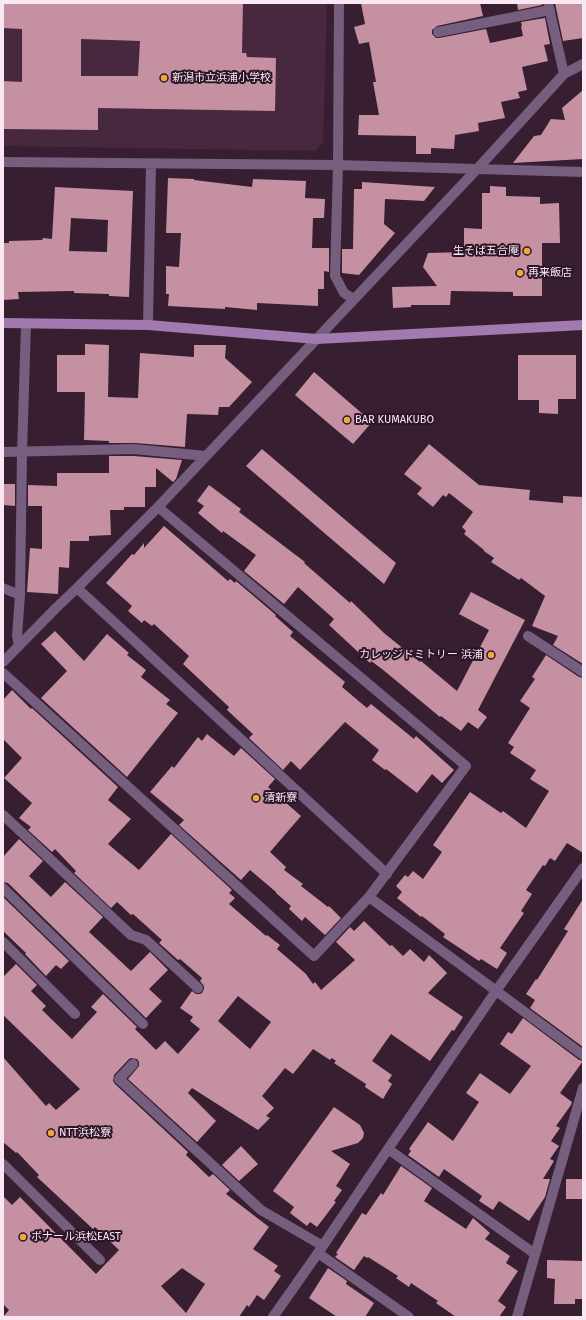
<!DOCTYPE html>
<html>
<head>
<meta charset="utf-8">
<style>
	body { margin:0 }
	#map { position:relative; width:586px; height:1320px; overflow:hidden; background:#371e31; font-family:"Fira Sans",sans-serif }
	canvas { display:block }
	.frame { position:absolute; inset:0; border:4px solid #f9e8f4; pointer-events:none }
</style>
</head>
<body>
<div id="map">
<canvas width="586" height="1320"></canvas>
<div class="frame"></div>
</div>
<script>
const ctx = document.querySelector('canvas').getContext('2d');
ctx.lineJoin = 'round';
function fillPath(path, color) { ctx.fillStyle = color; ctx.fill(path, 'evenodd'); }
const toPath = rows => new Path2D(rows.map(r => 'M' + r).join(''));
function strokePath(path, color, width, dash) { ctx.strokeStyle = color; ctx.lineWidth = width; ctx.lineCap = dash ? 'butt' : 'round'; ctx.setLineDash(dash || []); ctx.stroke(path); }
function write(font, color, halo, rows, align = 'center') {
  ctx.font = font + ' "Fira Sans","Noto Sans JP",sans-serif'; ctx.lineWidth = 4; ctx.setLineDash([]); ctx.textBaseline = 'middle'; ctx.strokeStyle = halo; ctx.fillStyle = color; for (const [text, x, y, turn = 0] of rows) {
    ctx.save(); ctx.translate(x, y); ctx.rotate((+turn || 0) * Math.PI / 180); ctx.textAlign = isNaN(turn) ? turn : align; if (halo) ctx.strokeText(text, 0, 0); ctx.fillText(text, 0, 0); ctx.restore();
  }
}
fillPath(toPath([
	[3,3,327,3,323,143,315,151,3,146]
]), '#47283f');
fillPath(toPath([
	[3,3,243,3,242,53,246,53,247,57,276,58,275,111,98,108,98,130,3,129,3,81,22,82,22,29,3,28],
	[81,39,140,41,138,76,81,76],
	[361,3,480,3,483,16,437,26,432,30,432,34,436,38,439,38,486,29,490,43,523,36,521,26,522,26,521,22,545,18,550,44,544,45,548,61,522,67,527,90,518,92,520,98,501,102,505,118,478,123,479,131,455,135,454,149,431,148,431,154,416,154,416,136,358,135,359,115,379,115,373,82,376,82,369,42,359,44,354,27,365,24],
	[517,3,542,3,542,5,518,10],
	[555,3,583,3,583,38,563,41],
	[583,90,583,159,513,163,534,136,541,135,551,119,565,120,562,108],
	[168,178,194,179,194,180,252,187,253,179,306,181,305,198,325,199,324,218,313,218,312,248,329,248,329,272,324,271,324,289,318,289,318,306,257,303,257,310,225,307,225,309,168,306,169,294,166,294,166,266,179,267,181,233,166,233],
	[362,182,435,187,424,201,385,199,384,224,395,233,359,275,342,273,342,249,353,249,354,189,362,189],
	[490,186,506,187,506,196,540,197,540,204,559,203,560,243,542,243,542,296,513,296,513,292,451,291,450,305,411,305,411,307,393,308,392,287,437,286,423,267,428,253,464,252,464,228,482,229,482,193,490,193],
	[55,187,133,191,129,297,109,296,109,294,74,293,74,291,18,292,19,299,3,300,3,243,9,243,9,241,42,240,43,238,52,239],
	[71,218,108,220,107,252,69,251],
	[85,344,109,345,108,397,138,398,140,353,194,357,194,345,226,345,225,358,252,382,229,407,219,407,218,415,187,414,185,447,135,443,109,443,109,441,84,440,85,392,57,392,57,355,85,355],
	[518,355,576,355,576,399,558,399,558,414,539,413,539,400,518,400],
	[314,372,372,422,353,444,295,395],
	[429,444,479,485,530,490,529,500,563,503,563,496,583,497,583,664,553,645,558,636,532,626,545,596,521,578,519,580,491,562,494,558,484,551,484,550,464,534,466,531,462,527,473,512,449,493,446,497,443,495,433,507,417,494,422,488,404,474],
	[262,449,396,563,384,584,246,466],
	[109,456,134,456,182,460,176,479,173,482,156,468,156,487,145,487,145,507,124,507,124,510,110,510,111,535,89,536,89,541,70,541,69,568,59,567,58,594,27,592,30,548,42,549,42,506,28,506,28,485,57,486,57,473,109,473],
	[3,484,15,484,15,506,3,505],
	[209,485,241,509,239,512,305,562,304,563,350,603,351,601,384,633,420,662,421,661,457,691,489,630,459,614,471,592,525,620,478,710,487,717,478,729,468,722,461,731,441,716,440,717,382,669,371,661,370,663,329,625,334,619,298,587,284,604,244,571,256,555,223,531,222,533,198,513,204,506,197,501],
	[164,526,228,581,230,579,235,583,236,581,276,615,275,616,293,632,290,636,345,682,342,687,367,708,371,704,414,739,416,736,454,770,442,783,432,774,417,793,386,769,385,770,372,760,379,750,345,722,300,770,291,761,283,770,249,738,253,734,227,710,229,707,183,664,189,656,154,624,152,626,144,620,142,623,128,611,132,606,106,583,132,554,134,555,144,543,144,548],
	[55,631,84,661,107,634,129,653,127,655,146,670,141,677,170,700,166,704,178,713,127,777,41,698,67,671,41,644],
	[546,655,579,677,583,678,583,853,567,843,555,861,550,858,545,866,543,865,526,890,532,894,521,911,524,913,500,948,507,953,497,969,481,959,479,961,443,937,445,934,422,916,421,917,397,898,402,892,396,886,405,875,408,877,413,871,423,879,442,852,433,845,470,792,501,813,503,811,526,828,549,791,530,779,536,770,510,753,514,747,508,743,530,708,520,701,535,679,532,677],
	[12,690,31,709,32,708,118,787,108,800,131,819,108,844,139,870,171,834,232,890,229,893,235,898,229,904,266,936,267,935,280,945,277,949,306,974,313,984,315,982,321,990,355,960,336,942,350,927,354,931,364,921,390,946,392,945,403,956,410,949,424,962,429,955,447,973,428,993,463,1017,454,1031,452,1030,430,1061,391,1034,372,1061,392,1075,388,1081,392,1084,383,1099,365,1087,366,1084,334,1063,336,1061,332,1058,330,1060,313,1049,293,1074,285,1068,262,1096,274,1108,266,1116,270,1118,258,1130,192,1088,188,1093,216,1121,197,1142,128,1079,139,1066,139,1062,137,1059,131,1058,129,1059,114,1075,113,1081,115,1084,188,1152,186,1155,209,1177,213,1174,230,1190,226,1194,269,1227,253,1249,278,1266,274,1271,281,1276,264,1300,257,1295,249,1307,247,1305,239,1317,3,1317,9,1310,3,1304,3,1196,12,1205,20,1197,96,1274,119,1250,95,1227,93,1229,37,1177,39,1175,17,1152,16,1153,3,1142,3,1057,46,1106,49,1103,56,1110,80,1089,3,1015,3,977,16,964,37,985,31,991,46,1006,42,1010,72,1039,97,1012,91,1007,103,994,137,1027,135,1029,156,1050,165,1041,178,1054,200,1029,190,1021,193,1017,180,1008,192,991,196,994,200,994,202,993,204,989,204,986,200,981,202,978,180,959,178,960,159,943,162,940,133,914,131,915,117,902,111,908,74,873,76,871,55,849,52,852,28,830,31,827,19,818,32,803,4,778,22,758,3,739,3,700],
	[238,996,271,1022,250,1049,218,1021],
	[182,1268,205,1284,186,1313,161,1286],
	[207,734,234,756,241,748,275,779,268,787,301,816,270,852,286,867,284,870,303,884,301,886,328,907,329,906,341,918,325,935,305,917,302,921,289,909,291,906,276,893,276,892,250,870,241,880,179,825,184,820,150,792,172,766,174,768,198,737,202,741],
	[19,839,43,861,29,876,51,897,65,882,103,917,89,932,131,971,150,952,168,970,149,989,162,1001,146,1018,8,883,3,882,3,857],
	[3,897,69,961,61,969,56,965,46,976,25,954,26,953,3,931],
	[583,899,583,1047,530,1008,535,1000,526,994,536,979,537,980,568,931,564,929],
	[523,1018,579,1060,583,1061,560,1093,572,1102,571,1105,556,1126,560,1128,551,1141,559,1146,550,1159,554,1161,543,1179,550,1179,545,1197,529,1221,499,1201,493,1210,479,1201,482,1196,444,1169,439,1177,408,1155,411,1151,409,1149,428,1122,453,1141,479,1102,466,1093,480,1073,510,1094,531,1066,500,1044,508,1032,512,1034],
	[334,1107,360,1125,364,1133,363,1138,358,1143,331,1151,350,1164,336,1186,342,1190,334,1201,336,1202,317,1227,310,1222,307,1226,290,1213,294,1207,273,1191],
	[241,1146,258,1164,239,1181,222,1165],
	[401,1166,432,1188,424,1201,466,1229,473,1218,490,1233,485,1239,510,1256,506,1263,518,1271,498,1301,506,1307,499,1317,456,1317,436,1303,438,1301,411,1283,409,1287,396,1278,398,1276,368,1257,367,1258,364,1256,354,1270,335,1257,338,1254,336,1253,362,1213,366,1215,381,1193,383,1195],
	[566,1179,583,1179,583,1199,566,1199],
	[547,1260,583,1261,583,1299,575,1299,575,1304,554,1304,555,1279,547,1278],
	[328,1268,347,1281,346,1284,374,1303,365,1317,337,1317,309,1298]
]), '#c490a2');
strokePath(toPath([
	[339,3,338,165,335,276,344,293,354,299],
	[548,3,564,74],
	[438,32,550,10],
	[3,162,338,165,583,172],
	[148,325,151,164],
	[3,452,134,449,206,456],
	[158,507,466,766,369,897,583,1055],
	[3,588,20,595],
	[77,588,387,874],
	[528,636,583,672],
	[19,646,17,636,20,595,22,453,26,324],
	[3,662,56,608,77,588,158,507,478,168,564,74,583,64],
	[3,673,314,956,369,897],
	[3,815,131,935,146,940,198,988],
	[3,888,143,1024],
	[3,942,75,1014],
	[133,1064,119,1079,261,1210,323,1246],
	[388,1149,535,1254],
	[3,1164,100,1260],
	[318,1253,409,1317],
	[273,1317,318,1253,388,1149,496,991,583,868],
	[517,1317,583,1088]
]), '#755e7e', 10);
strokePath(toPath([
	[3,323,148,325,317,339,583,325]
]), '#a17baf', 10);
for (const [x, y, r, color] of [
	[164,78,4,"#eea83c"],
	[527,251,4,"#eea83c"],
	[520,273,4,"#eea83c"],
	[347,420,4,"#eea83c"],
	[491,655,4,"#eea83c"],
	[256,798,4,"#eea83c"],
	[51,1133,4,"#eea83c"],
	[23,1237,4,"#eea83c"]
]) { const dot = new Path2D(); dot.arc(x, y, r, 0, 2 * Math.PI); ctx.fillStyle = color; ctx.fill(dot); strokePath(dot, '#2c1527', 1.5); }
write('11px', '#f9e8f4', '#2c1527', [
	["新潟市立浜浦小学校",172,78],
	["生そば五合庵",519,251,"right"],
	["再来飯店",528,273],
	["BAR KUMAKUBO",355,420],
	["カレッジドミトリー 浜浦",483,655,"right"],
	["清新寮",264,798],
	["NTT浜松寮",59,1133],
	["ボナール浜松EAST",31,1237]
], 'left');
</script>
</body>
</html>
